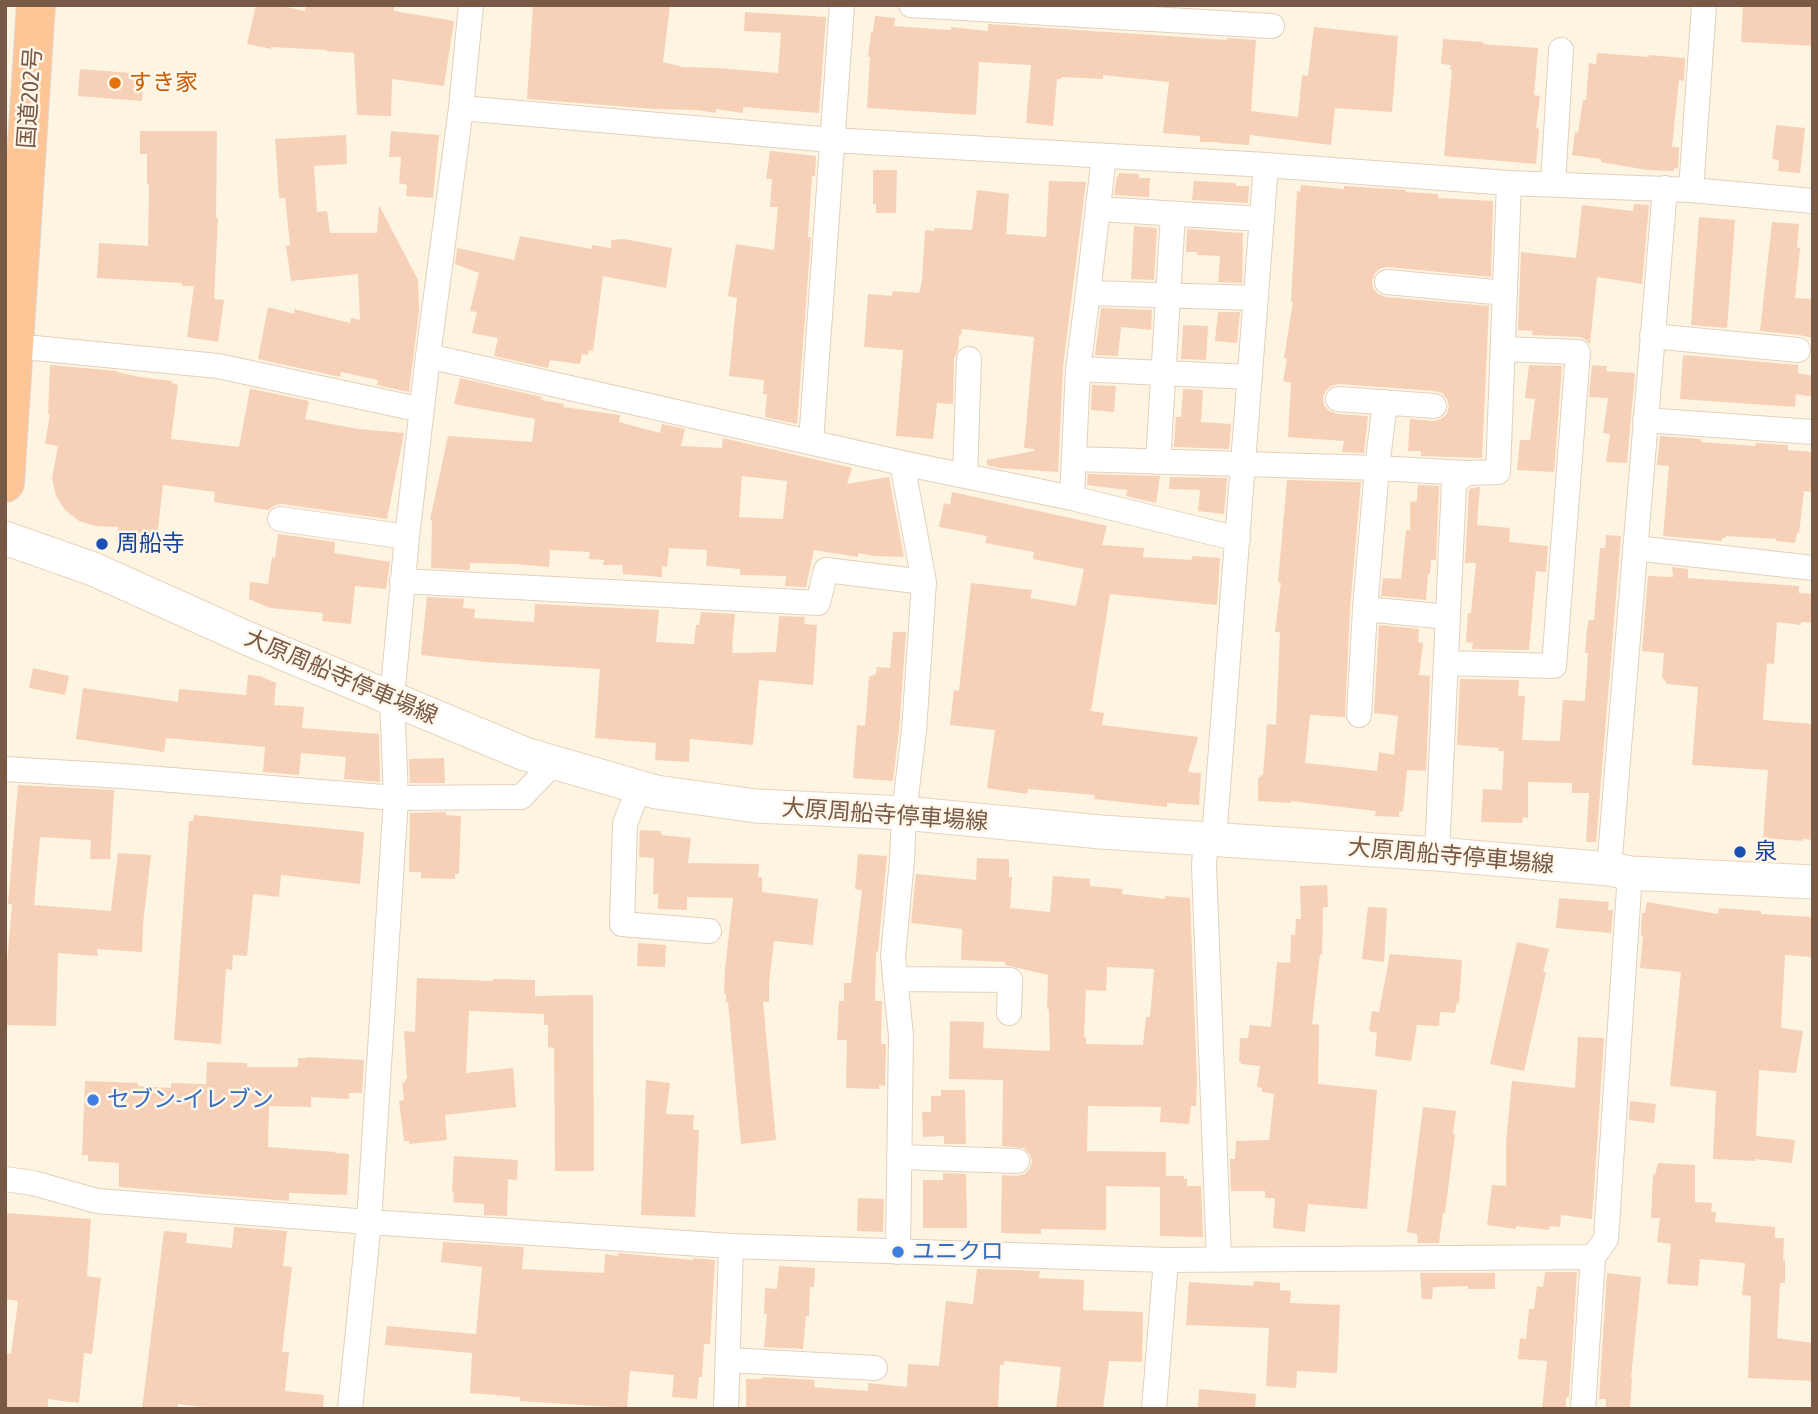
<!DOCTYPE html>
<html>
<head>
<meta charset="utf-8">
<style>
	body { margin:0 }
	#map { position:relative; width:1818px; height:1414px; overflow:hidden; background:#fef4e2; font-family:"Asap Condensed",sans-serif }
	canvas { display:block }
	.frame { position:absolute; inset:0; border:7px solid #785946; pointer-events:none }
</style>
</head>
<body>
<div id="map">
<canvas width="1818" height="1414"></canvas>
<div class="frame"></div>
</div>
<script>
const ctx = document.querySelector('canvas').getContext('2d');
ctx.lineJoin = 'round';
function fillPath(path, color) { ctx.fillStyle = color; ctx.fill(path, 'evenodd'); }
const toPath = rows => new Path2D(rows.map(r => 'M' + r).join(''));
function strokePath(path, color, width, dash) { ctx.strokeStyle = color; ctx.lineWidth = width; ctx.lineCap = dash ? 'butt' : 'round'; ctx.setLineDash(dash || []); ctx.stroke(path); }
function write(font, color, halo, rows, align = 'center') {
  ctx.font = font + ' "Asap Condensed","Noto Sans JP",sans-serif'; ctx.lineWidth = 5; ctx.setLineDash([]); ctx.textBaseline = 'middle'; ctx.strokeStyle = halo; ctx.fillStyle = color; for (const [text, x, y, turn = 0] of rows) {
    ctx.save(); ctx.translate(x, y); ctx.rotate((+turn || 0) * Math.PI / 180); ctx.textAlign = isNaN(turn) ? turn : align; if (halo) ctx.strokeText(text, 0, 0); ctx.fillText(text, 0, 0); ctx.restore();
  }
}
fillPath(toPath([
	[256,5,278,5,305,11,306,5,394,5,394,11,454,21,444,86,392,79,391,116,357,115,354,53,326,51,326,50,271,47,271,49,247,44],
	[533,5,670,5,663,62,683,67,717,68,778,73,781,33,744,31,745,12,826,17,819,113,743,107,743,113,716,109,716,113,697,110,655,109,527,99],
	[1743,5,1813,5,1813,46,1741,42],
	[875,16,895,18,894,26,951,30,951,27,988,31,988,24,1227,40,1227,38,1256,40,1251,111,1298,117,1302,75,1308,76,1314,27,1398,36,1392,112,1335,108,1331,145,1250,135,1249,145,1219,143,1220,142,1200,142,1200,136,1163,133,1169,82,1103,75,1103,79,1062,77,1061,79,1057,79,1053,126,1026,123,1031,65,979,62,976,115,867,108,870,57,868,57,871,32,873,32],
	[1443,39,1483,42,1483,44,1538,48,1534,95,1540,96,1536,128,1539,129,1536,164,1444,156,1452,70,1450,69,1451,65,1441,64],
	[1597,53,1649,57,1649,55,1685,58,1684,81,1679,80,1672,147,1679,147,1678,168,1674,168,1674,171,1647,170,1601,162,1601,159,1572,155,1575,132,1578,133,1583,100,1586,100,1589,63,1596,64],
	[80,69,144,74,142,101,78,96],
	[1776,125,1805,128,1800,173,1778,171,1779,160,1772,159],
	[140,131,217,131,216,218,218,218,214,299,224,300,218,342,187,337,194,286,182,286,182,283,97,278,99,243,148,246,149,184,147,184,147,154,140,154],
	[391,131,439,135,433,198,406,196,407,185,399,183,401,157,389,157],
	[346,135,347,164,314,166,317,212,327,211,330,233,377,233,379,205,418,280,419,311,409,392,377,385,378,380,341,372,340,377,258,359,268,307,295,314,294,309,350,323,351,318,360,320,358,274,291,281,286,246,290,245,285,198,279,198,275,139],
	[770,151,816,156,815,176,812,176,808,237,811,237,797,424,765,417,767,394,763,394,764,380,729,376,737,298,728,296,736,244,774,250,778,207,770,207,772,179,766,179],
	[873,170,897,170,896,213,876,213,876,204,873,204],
	[1119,173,1139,174,1139,178,1150,178,1149,197,1114,195,1117,176,1118,176],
	[1049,181,1086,182,1063,367,1058,472,999,468,987,465,987,460,1034,451,1034,449,1024,448,1034,337,962,329,961,335,959,335,958,350,954,358,953,404,937,403,933,439,896,436,903,350,864,347,868,294,892,296,893,291,919,293,922,281,925,230,934,231,935,228,972,230,977,190,1009,194,1006,234,1046,237],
	[1194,181,1236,183,1236,186,1249,186,1248,203,1192,200],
	[1301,185,1344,189,1344,186,1406,190,1406,192,1438,194,1438,198,1493,201,1491,277,1388,267,1381,268,1375,273,1372,281,1373,288,1378,294,1386,297,1489,306,1482,458,1421,456,1421,451,1408,451,1410,419,1434,421,1441,419,1447,414,1449,406,1447,399,1442,393,1435,391,1339,384,1331,386,1326,390,1323,397,1324,405,1329,411,1337,414,1368,416,1364,453,1342,452,1344,441,1288,437,1291,383,1283,381,1287,359,1284,358,1293,302,1291,302,1297,191,1300,192],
	[1634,204,1649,205,1642,284,1597,277,1590,344,1585,339,1579,337,1532,335,1533,331,1518,330,1521,252,1576,258,1582,205,1633,211],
	[1699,217,1735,220,1727,328,1691,325],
	[1772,222,1799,224,1797,248,1800,248,1795,298,1813,299,1813,338,1799,335,1760,331],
	[1134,226,1157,228,1154,280,1131,279],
	[1187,229,1243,233,1242,283,1218,282,1220,256,1197,255,1197,252,1186,252],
	[520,236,592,249,592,245,611,248,611,240,624,239,672,248,666,288,603,276,593,351,589,350,588,355,582,354,580,364,550,360,548,368,494,356,498,338,472,333,477,312,470,311,479,273,455,264,457,248,514,260],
	[1101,308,1152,310,1151,330,1121,327,1118,356,1095,355],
	[1218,312,1240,312,1237,343,1215,341],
	[1183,325,1208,326,1206,360,1181,359],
	[1683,355,1798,365,1798,373,1813,376,1813,397,1796,394,1795,407,1680,399],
	[50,365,117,371,117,372,140,377,172,381,172,383,178,385,171,439,239,447,250,389,252,389,309,401,305,419,358,429,404,433,387,519,282,504,275,505,268,510,214,502,215,492,163,485,156,546,116,542,118,527,96,526,79,521,65,510,56,496,52,478,58,446,45,444,50,414,48,414],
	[1529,365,1562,366,1554,472,1517,470,1520,440,1530,440,1535,399,1525,398],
	[1592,365,1607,366,1606,371,1635,373,1627,463,1606,462,1610,434,1603,433,1608,398,1589,397],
	[460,378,542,397,541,400,564,404,563,407,620,415,619,422,660,433,662,424,685,429,681,446,722,448,723,438,852,468,847,484,889,477,904,557,874,556,858,553,858,557,814,550,806,587,785,586,786,576,740,575,740,569,706,566,707,550,669,548,667,567,662,566,662,577,623,574,622,565,603,565,604,560,589,559,590,552,550,550,549,567,514,564,470,563,470,568,468,570,431,568,432,521,430,520,448,436,532,442,535,419,454,404],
	[742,476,787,481,783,519,739,517],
	[1092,385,1116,386,1114,412,1091,410],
	[1183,389,1203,390,1201,422,1231,424,1229,449,1174,447,1176,417,1181,417],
	[1660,436,1701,439,1701,442,1755,446,1756,443,1788,445,1788,450,1813,452,1813,492,1804,491,1799,533,1797,533,1795,543,1776,541,1776,539,1726,536,1725,538,1722,538,1722,541,1663,536,1669,466,1657,465],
	[1088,474,1160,476,1156,503,1126,496,1127,490,1087,485],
	[1170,477,1227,478,1224,514,1198,511,1200,490,1169,489],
	[1287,480,1361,482,1350,608,1345,717,1310,715,1305,763,1377,771,1379,752,1394,755,1398,716,1374,713,1379,625,1419,629,1418,642,1423,643,1419,675,1430,676,1426,771,1407,770,1403,811,1399,812,1399,817,1375,816,1376,811,1291,801,1291,803,1258,801,1258,778,1260,777,1261,775,1263,775,1267,724,1276,725,1280,632,1275,632,1281,583,1278,582],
	[1418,485,1439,486,1436,560,1431,560,1430,574,1428,574,1426,600,1381,596,1383,578,1401,579,1406,530,1410,530,1410,502,1417,501],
	[1480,487,1477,525,1510,528,1509,542,1548,546,1546,572,1536,571,1529,650,1472,649,1473,643,1466,642,1468,613,1471,613,1476,563,1465,563,1469,490,1472,488],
	[952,492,1107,526,1102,545,1144,548,1143,557,1192,560,1192,556,1220,558,1217,605,1110,594,1091,711,1104,713,1102,725,1198,737,1188,772,1201,773,1199,805,1167,803,1167,807,1094,799,1095,795,1028,789,1027,794,987,788,995,730,950,725,954,690,959,691,971,583,1032,590,1030,598,1076,606,1084,569,1033,559,1034,552,985,543,987,536,939,527,944,503,950,505],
	[278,534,335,542,334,553,390,562,386,589,355,586,351,624,322,621,323,613,270,608,249,599,250,582,268,584,272,557,275,558],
	[1606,535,1621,536,1596,842,1586,842,1589,793,1572,793,1572,783,1528,782,1528,818,1523,817,1522,823,1481,822,1483,789,1502,790,1504,751,1498,751,1499,748,1457,745,1460,679,1519,680,1518,696,1525,696,1522,740,1560,741,1563,700,1585,701,1588,653,1585,653,1587,629,1589,620,1594,620,1600,548,1605,548],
	[1672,567,1688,569,1688,578,1799,586,1799,593,1813,594,1813,623,1801,622,1801,625,1777,622,1774,664,1767,663,1763,720,1813,724,1813,840,1803,839,1803,841,1763,838,1768,770,1692,765,1698,687,1667,684,1662,677,1664,653,1642,651,1648,576,1673,577],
	[427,597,464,599,463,608,475,609,474,618,534,622,535,604,659,610,656,642,694,644,696,625,699,625,701,612,735,614,732,646,733,646,732,653,776,652,779,617,780,616,805,617,804,624,817,625,813,685,759,680,753,745,690,739,689,762,655,760,656,743,595,738,600,669,484,662,421,655],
	[893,632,906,632,899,730,893,781,853,778,857,725,865,726,869,677,876,674,877,667,890,668],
	[33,668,69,676,65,695,29,688],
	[248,675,260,676,276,683,274,705,304,707,302,728,379,734,380,782,344,779,346,757,301,753,299,775,263,772,265,747,166,738,164,752,76,739,83,688,178,702,179,689,246,695],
	[444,758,445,783,410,783,409,759],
	[18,785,114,790,110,859,90,859,91,840,40,837,34,905,111,911,118,853,151,855,143,924,142,952,97,949,98,956,58,953,56,1026,5,1025,5,987,12,904,8,904],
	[446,812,446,815,461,816,459,874,455,874,455,879,421,878,421,872,409,872,410,813],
	[194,815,364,832,360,884,281,875,279,897,253,894,247,956,233,955,232,970,226,969,221,1044,174,1040,189,821,193,821],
	[640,830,661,831,661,835,691,838,688,863,759,864,758,877,762,877,762,892,818,899,813,945,774,941,769,984,769,1002,763,1002,776,1140,741,1144,728,1002,726,1002,726,994,724,994,725,969,733,898,687,897,687,910,658,909,658,894,653,894,654,858,639,857],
	[858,854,887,856,878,952,876,952,875,1001,882,1001,881,1044,886,1044,885,1086,879,1085,879,1089,846,1088,847,1040,837,1040,839,1001,844,1001,844,983,851,983,862,890,855,889],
	[977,858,1009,859,1009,877,1012,877,1010,908,1050,912,1053,876,1090,879,1090,886,1123,889,1122,894,1165,899,1165,896,1190,898,1197,1083,1196,1106,1191,1106,1189,1124,1160,1122,1161,1107,1088,1106,1087,1151,1166,1152,1166,1176,1184,1176,1184,1179,1187,1179,1187,1186,1201,1186,1203,1237,1160,1236,1160,1187,1106,1186,1106,1230,1041,1229,1041,1234,1001,1233,1002,1175,1016,1176,1025,1174,1030,1168,1032,1161,1030,1155,1024,1148,1002,1146,1003,1080,949,1079,950,1021,984,1022,983,1048,1050,1051,1049,1009,1047,1009,1048,975,1005,965,1005,962,961,960,962,929,911,923,916,874,976,880],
	[1107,967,1154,969,1150,1017,1146,1017,1143,1045,1086,1044,1086,1037,1084,1037,1086,990,1106,991],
	[1327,885,1328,907,1323,907,1322,955,1320,954,1312,1024,1319,1025,1318,1084,1377,1090,1367,1209,1308,1204,1305,1232,1273,1228,1275,1198,1265,1198,1265,1191,1231,1191,1230,1159,1235,1159,1236,1141,1269,1140,1274,1094,1262,1092,1262,1088,1257,1087,1260,1066,1241,1064,1241,1062,1239,1062,1240,1038,1248,1038,1250,1025,1271,1027,1277,962,1290,963,1291,935,1295,935,1296,919,1301,919,1300,886],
	[1559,898,1609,902,1608,910,1613,910,1611,933,1556,928],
	[1647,902,1718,914,1719,908,1761,911,1761,914,1813,917,1813,957,1785,955,1781,1028,1803,1031,1796,1073,1759,1070,1756,1136,1795,1140,1792,1163,1755,1159,1755,1161,1713,1159,1716,1091,1670,1086,1681,972,1640,968,1643,936,1641,936,1642,913,1645,913],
	[1368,907,1387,908,1384,962,1362,959],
	[1517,942,1549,949,1543,972,1546,972,1524,1071,1490,1064],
	[638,943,666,945,665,967,637,966],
	[1390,954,1462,960,1459,1003,1457,1003,1455,1013,1440,1012,1439,1026,1417,1025,1411,1061,1375,1056,1377,1033,1369,1031,1372,1011,1379,1012],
	[417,978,493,981,493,979,535,980,535,996,593,995,594,1171,555,1171,554,1048,548,1047,548,1025,544,1025,544,1014,469,1011,466,1073,513,1068,516,1107,445,1115,447,1140,409,1144,409,1141,404,1141,399,1101,404,1100,402,1083,405,1082,405,1079,407,1079,404,1031,415,1032],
	[1578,1037,1604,1038,1592,1219,1561,1215,1560,1227,1550,1226,1549,1230,1516,1226,1516,1229,1487,1225,1492,1185,1506,1186,1506,1142,1512,1081,1575,1088],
	[307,1057,364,1060,362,1093,349,1093,349,1099,311,1097,311,1107,269,1106,268,1147,335,1152,335,1153,349,1154,347,1195,289,1193,289,1201,119,1187,119,1163,88,1161,88,1155,82,1155,85,1081,138,1083,138,1086,171,1088,171,1083,206,1084,207,1062,247,1063,247,1067,298,1067,298,1058,307,1058],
	[646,1080,670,1083,666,1114,694,1115,693,1130,699,1130,695,1217,641,1215],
	[941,1090,965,1090,966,1144,944,1144,944,1136,923,1137,922,1112,931,1112,931,1096,941,1096],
	[1630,1101,1656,1104,1654,1123,1629,1120],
	[1423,1107,1456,1111,1453,1134,1455,1135,1445,1213,1443,1213,1439,1243,1418,1243,1417,1234,1407,1232],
	[454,1156,518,1160,517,1180,508,1179,507,1216,484,1215,484,1204,453,1202,454,1193,452,1192],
	[1658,1163,1695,1165,1695,1202,1712,1203,1711,1212,1716,1212,1715,1222,1775,1227,1775,1238,1784,1238,1783,1260,1785,1260,1785,1283,1780,1283,1777,1338,1813,1343,1813,1381,1748,1378,1751,1296,1742,1295,1745,1263,1700,1259,1698,1286,1667,1284,1671,1244,1657,1242,1660,1218,1651,1218,1653,1174,1655,1175],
	[943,1173,966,1174,967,1228,923,1228,923,1180,943,1180],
	[858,1198,884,1199,883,1232,857,1231],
	[5,1213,91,1219,87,1276,101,1278,92,1354,84,1353,79,1403,48,1399,48,1409,5,1409,5,1353,11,1354,18,1301,5,1299],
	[234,1227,287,1231,283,1266,292,1267,282,1352,289,1352,285,1391,324,1395,323,1409,221,1409,178,1404,177,1409,142,1409,164,1231,187,1233,186,1243,232,1248],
	[443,1242,524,1247,522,1269,604,1273,605,1254,618,1256,618,1253,693,1260,693,1258,715,1260,710,1344,704,1344,702,1377,699,1377,697,1399,672,1397,674,1375,630,1371,627,1408,520,1401,520,1397,470,1393,472,1353,385,1345,387,1326,476,1334,482,1267,441,1262],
	[779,1266,815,1268,814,1287,810,1287,809,1316,806,1316,803,1349,764,1347,767,1314,764,1314,765,1288,777,1289],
	[977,1269,1040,1271,1039,1278,1084,1280,1083,1310,1143,1312,1142,1362,1109,1361,1103,1409,1056,1409,1061,1367,1004,1361,1004,1365,1000,1365,998,1409,746,1409,746,1379,762,1379,762,1377,815,1380,814,1387,868,1391,868,1383,907,1387,908,1364,939,1366,946,1301,973,1304],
	[1545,1272,1577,1272,1569,1397,1566,1397,1566,1409,1542,1409,1547,1361,1518,1359,1520,1338,1526,1339,1529,1309,1534,1309,1537,1286,1543,1287],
	[1420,1273,1495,1273,1495,1289,1468,1289,1468,1286,1433,1287,1432,1299,1422,1299],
	[1607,1273,1641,1277,1631,1378,1632,1378,1630,1409,1606,1409,1606,1399,1599,1399],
	[1254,1281,1280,1283,1280,1290,1291,1291,1290,1303,1340,1305,1337,1373,1297,1371,1296,1388,1266,1386,1269,1328,1186,1325,1189,1282,1253,1286],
	[1199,1389,1256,1394,1255,1409,1198,1409]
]), '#f6d1b7');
const minor = toPath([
	[911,5,1272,26],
	[461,108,832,140,1266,165,1509,183,1691,190,1813,201],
	[1553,184,1561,50],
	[1691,190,1704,5],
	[1098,209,1262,219],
	[1387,282,1505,293],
	[1088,293,1256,298],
	[1652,336,1798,350],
	[14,346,218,366,422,410],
	[428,356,902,463,1072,498,1238,539],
	[1078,369,1250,377],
	[1338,399,1434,406],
	[1645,420,1813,432],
	[811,442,842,5],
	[1074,459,1377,468,1385,402],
	[1158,462,1173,214],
	[965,476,969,359],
	[1072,498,1078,369,1088,293,1104,156],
	[280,519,407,537],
	[1635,548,1813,568],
	[402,581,818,603,826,570,924,582],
	[1448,617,1365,609,1377,468,1466,473],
	[1446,663,1554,666,1578,352,1503,349],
	[1359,715,1365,609],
	[5,769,122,776,396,798,521,797,554,763],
	[639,787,625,824,622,924,709,931],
	[1206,838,1204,865,1219,1260],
	[1214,839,1266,165],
	[1437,854,1454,483,1466,473,1498,472,1509,183],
	[1609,869,1665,188],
	[895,979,1010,980,1009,1013],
	[899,1157,1017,1161],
	[5,1179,33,1183,97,1201,369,1222,731,1246,1166,1260,1593,1257],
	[898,1252,901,1036,893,956,902,860,904,813,914,731,924,582,902,463],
	[728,1360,875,1368],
	[350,1409,369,1222,396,798,392,698,407,537,428,356,461,108,471,5],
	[726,1409,731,1246],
	[1154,1409,1166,1260],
	[1583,1409,1593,1257,1606,1239,1630,873]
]);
const secondary = toPath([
	[5,538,93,569,249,639,525,754,656,792,756,806,904,813,1101,832,1437,854,1609,869,1630,873,1813,882]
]);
const trunk = toPath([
	[5,483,36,5]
]);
strokePath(minor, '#e3d0bd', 26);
strokePath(secondary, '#ebd3bc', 35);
strokePath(trunk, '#dfd7d3', 40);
strokePath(minor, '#fff', 24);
strokePath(secondary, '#fff', 33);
strokePath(trunk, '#fec696', 38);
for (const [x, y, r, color] of [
	[115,83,7,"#e8710a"],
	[102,544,7,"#1a4fb4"],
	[1740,852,7,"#1a4fb4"],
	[93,1100,7,"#3f7fe0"],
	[898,1252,7,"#3f7fe0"]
]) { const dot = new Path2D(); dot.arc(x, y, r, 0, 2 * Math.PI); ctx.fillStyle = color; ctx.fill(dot); strokePath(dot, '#fff7ea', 2.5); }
write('23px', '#c56008', '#fff7ea', [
	["すき家",129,83]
], 'left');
write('23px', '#785946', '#fff7ea', [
	["国道202号",30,98,-86],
	["大原周船寺停車場線",341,677,23],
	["大原周船寺停車場線",885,815,4],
	["大原周船寺停車場線",1451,856,5]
]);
write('23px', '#164399', '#fff7ea', [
	["周船寺",116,544],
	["泉",1754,852]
], 'left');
write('23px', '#366cbe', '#fff7ea', [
	["セブン-イレブン",107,1100],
	["ユニクロ",912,1252]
], 'left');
</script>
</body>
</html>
